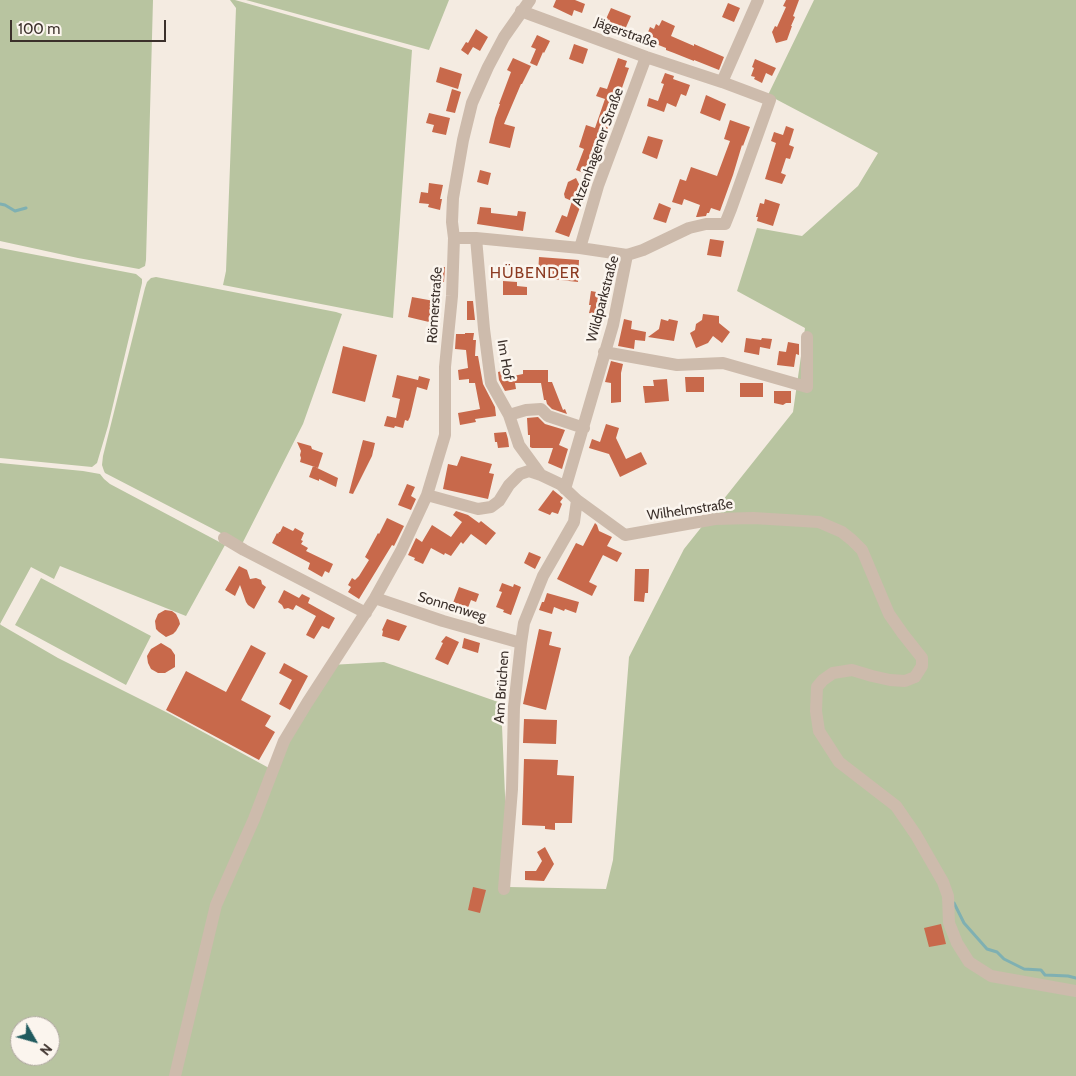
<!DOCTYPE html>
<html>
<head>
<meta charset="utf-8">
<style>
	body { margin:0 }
	#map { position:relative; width:1076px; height:1076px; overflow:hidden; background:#f4ebe1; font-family:Cabin,sans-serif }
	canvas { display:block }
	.north { position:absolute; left:10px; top:1016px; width:50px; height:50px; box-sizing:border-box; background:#fbf5ee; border:1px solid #aea6a0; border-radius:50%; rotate:128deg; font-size:14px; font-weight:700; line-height:20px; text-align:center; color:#3b302b }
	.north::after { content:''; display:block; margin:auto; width:18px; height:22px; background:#1f5a5e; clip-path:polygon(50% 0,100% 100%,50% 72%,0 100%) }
	.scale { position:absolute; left:10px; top:20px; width:156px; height:22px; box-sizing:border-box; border:2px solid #3b302b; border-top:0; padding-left:6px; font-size:15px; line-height:18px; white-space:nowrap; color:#3b302b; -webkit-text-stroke:4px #fbf5ee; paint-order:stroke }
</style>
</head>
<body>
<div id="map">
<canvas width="1076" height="1076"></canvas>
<div class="north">N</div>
<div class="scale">100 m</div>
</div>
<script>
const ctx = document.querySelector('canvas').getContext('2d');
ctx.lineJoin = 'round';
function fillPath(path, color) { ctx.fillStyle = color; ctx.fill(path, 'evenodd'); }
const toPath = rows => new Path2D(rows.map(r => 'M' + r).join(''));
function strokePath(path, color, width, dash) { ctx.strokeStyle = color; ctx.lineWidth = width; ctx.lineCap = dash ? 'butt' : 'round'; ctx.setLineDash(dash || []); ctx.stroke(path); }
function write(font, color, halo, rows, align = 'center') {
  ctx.font = font + ' Cabin,sans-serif'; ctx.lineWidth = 5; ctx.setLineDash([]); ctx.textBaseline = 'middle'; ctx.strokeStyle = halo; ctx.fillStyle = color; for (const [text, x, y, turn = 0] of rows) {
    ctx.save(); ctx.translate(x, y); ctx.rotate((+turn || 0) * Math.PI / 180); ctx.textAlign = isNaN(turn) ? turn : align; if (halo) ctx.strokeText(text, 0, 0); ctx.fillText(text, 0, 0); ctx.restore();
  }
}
fillPath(toPath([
	[0,0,153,0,146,260,145,266,139,269,78,258,0,241],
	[230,0,235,0,412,50,393,318,223,285,226,271,236,8],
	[246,0,449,0,429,50],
	[814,0,1076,0,1076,1076,0,1076,0,463,83,471,100,474,104,479,110,484,225,545,186,616,60,566,54,579,31,567,0,624,1,625,58,658,170,714,269,768,330,665,384,662,501,703,509,887,606,889,613,860,629,657,684,549,793,412,805,328,737,291,757,228,802,236,858,186,878,153,768,95],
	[20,1026,50,1026,50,1056,20,1056],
	[0,248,136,274,142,279,142,283,108,426,97,463,92,467,0,458],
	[156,277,336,312,342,314,303,424,242,544,105,473,104,471,102,465,103,456,145,288,147,282,151,278],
	[41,578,151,636,126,685,15,625]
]), '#b8c4a0');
strokePath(toPath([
	[0,204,5,205,15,211,26,208],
	[954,903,964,923,987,949,997,952,1004,959,1024,969,1041,970,1045,975,1068,976,1076,978]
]), '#7fb0b2', 3);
fillPath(toPath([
	[556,0,575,0,585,4,582,13,574,10,572,16,553,7],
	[786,0,799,0,793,16,795,17,791,26,792,26,787,40,776,43,772,32,775,26,777,27,786,7,783,6],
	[728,3,740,8,734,22,722,17],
	[611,8,631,16,623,34,607,28,610,20,606,19],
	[662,20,675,26,671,36,694,46,694,44,724,57,719,70,694,60,694,61,674,53,666,50,666,48,656,44,657,39,647,35,650,27,654,29,656,24,659,26],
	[476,29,488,37,480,51,473,47,468,55,461,50,466,42,468,43],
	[537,35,550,41,544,53,543,52,537,66,530,63,536,49,531,47],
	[574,44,588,49,583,64,569,59],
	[513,58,531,66,522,84,521,84,504,124,515,127,510,148,489,143,495,118,500,104,499,104,511,72,507,70],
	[618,58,627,61,625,67,629,68,591,176,576,170,584,149,579,147,586,125,595,128,605,99,596,96,600,87,607,89],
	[755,59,776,68,772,76,766,73,762,83,754,79,755,77,751,76,754,68,752,67],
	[440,67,462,74,458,89,436,82],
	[665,73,674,76,673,79,690,85,686,96,681,94,676,107,667,103,664,112,647,106,649,98,658,101,664,84,661,83],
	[452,89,461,92,455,113,446,111],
	[706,95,726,104,720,121,700,113],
	[429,113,450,118,446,135,432,132,434,125,426,123],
	[730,120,750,127,743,146,742,145,733,175,720,211,711,208,709,213,707,213,706,216,698,217,696,217,700,205,684,199,682,205,672,202,680,179,686,181,691,167,717,176,730,141,724,139],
	[786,126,794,129,789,145,794,147,790,159,786,158,781,173,786,175,782,184,765,179,776,143,771,141,774,132,783,135],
	[648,136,663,140,657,159,642,153],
	[480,170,491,173,488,185,477,182],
	[576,178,582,190,586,191,569,237,555,232,562,215,567,217,572,201,565,198,564,194,568,182],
	[429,183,443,185,440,199,442,199,440,210,428,207,429,204,419,203,421,192,428,193],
	[765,199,780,204,773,226,757,221,758,217,756,217,760,203,764,204],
	[659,203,671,208,666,223,653,219],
	[480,207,491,208,491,213,517,216,518,211,526,212,523,231,477,224],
	[710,239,724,241,721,257,707,255],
	[539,257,579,260,578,282,551,279,552,275,538,274],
	[435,267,445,267,444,282,435,282],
	[503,281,517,282,517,286,527,287,527,295,503,295],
	[591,291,607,294,603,316,589,313,591,305,589,305],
	[412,297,434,301,429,322,408,317],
	[467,301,473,301,475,320,467,320],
	[703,314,719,316,719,323,730,332,722,343,713,336,708,343,696,348,690,333,695,330,696,324,702,320],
	[624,319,632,321,631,329,646,332,645,341,635,340,634,349,618,346],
	[661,319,668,321,669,319,678,321,674,341,648,337,659,329],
	[465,333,474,333,473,340,476,340,475,356,478,356,483,384,495,407,496,416,475,419,476,422,460,425,458,413,480,409,475,383,469,383,469,379,459,380,458,370,468,368,466,350,455,349,456,334,465,334],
	[746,338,761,340,762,338,772,339,770,349,760,347,759,355,744,352],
	[788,342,799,344,799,355,796,354,794,367,777,365,779,351,786,352],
	[343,346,377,355,365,402,332,393],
	[611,361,623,364,621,373,621,402,611,403,611,383,605,382],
	[506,370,508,377,523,374,523,370,548,370,548,382,552,382,563,410,565,409,567,414,552,409,547,404,546,400,544,400,541,383,515,383,516,389,505,391,499,380,498,372],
	[397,375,418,380,419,376,430,379,427,390,417,387,410,417,408,421,405,420,403,428,395,426,394,428,384,426,387,416,396,418,400,399,392,397],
	[685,377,704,377,704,392,686,392],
	[667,379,669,401,645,403,643,386,654,386,653,380],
	[740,383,763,383,763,397,740,397],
	[774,391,791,391,791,403,786,403,783,405,774,403],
	[538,417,545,424,565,430,559,445,568,449,562,469,548,463,553,448,532,448,530,447,530,435,528,435,527,418],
	[606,424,619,428,616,438,626,459,641,452,647,464,620,477,609,454,589,448,592,439,600,442],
	[506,432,508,439,509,447,498,448,497,442,495,442,494,433],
	[363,440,375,443,372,456,353,494,349,493],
	[297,442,311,446,312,449,323,453,318,468,300,462,301,458,300,455,301,451],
	[461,456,492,464,489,473,494,474,488,499,443,489,448,464,457,466],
	[313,466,338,478,336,487,319,479,319,481,309,477],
	[407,484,415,487,411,496,416,499,411,510,398,505],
	[553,490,563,498,560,502,562,504,558,514,552,512,550,515,538,510],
	[456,511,468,515,479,523,481,521,496,533,486,545,471,534,463,544,461,542,451,556,445,553,444,555,431,548,423,564,414,560,415,558,408,555,416,538,422,542,432,525,451,537,462,522,453,515],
	[387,518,404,526,394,546,392,545,359,599,348,592,351,587,348,585,352,578,355,580,359,576,369,560,365,557,378,533,379,534],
	[595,523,597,525,599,531,612,537,607,546,622,553,617,562,603,555,589,582,597,586,592,596,557,579,576,543,583,546],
	[283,526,293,531,295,528,304,533,301,540,303,541,301,544,308,548,306,551,333,564,329,573,325,571,322,577,308,569,310,563,272,543,277,533,278,534,279,532,280,532],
	[529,552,541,557,535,569,524,563],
	[239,566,247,570,250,579,256,578,261,580,262,584,266,587,254,609,248,605,246,602,240,585,235,596,225,590],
	[635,569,649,569,648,593,645,593,644,602,634,601],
	[502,583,513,587,514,584,521,587,511,615,503,612,504,610,496,607,502,592,499,591],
	[459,587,479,594,476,602,471,600,466,613,451,608],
	[284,590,299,598,302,594,310,598,308,603,335,618,329,629,322,626,314,639,306,635,316,616,296,605,293,610,288,608,284,609,282,605,278,602],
	[547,593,579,602,576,613,565,609,564,611,554,607,552,614,539,610,542,602,544,602],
	[165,610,172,611,176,614,179,620,180,624,176,631,173,634,166,637,159,632,156,629,155,621,158,614],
	[387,619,407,626,399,641,382,636,383,631,382,630],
	[539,629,552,632,549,645,561,648,546,710,523,704],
	[446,636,459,642,448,665,435,659,443,643,441,642],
	[464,638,480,643,478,653,462,648],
	[161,643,171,649,175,655,175,667,165,673,158,673,151,669,148,663,147,656,151,649],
	[251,645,266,653,241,700,271,716,265,726,275,732,259,760,166,710,186,671,226,692],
	[284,663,308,676,290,710,279,704,292,680,279,673],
	[524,719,557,720,556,744,523,743],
	[524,759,558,760,557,775,574,776,572,823,555,823,555,830,545,829,545,826,522,825],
	[545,847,554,864,544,881,525,880,525,871,536,871,542,861,537,852],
	[473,887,486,890,480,913,468,910],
	[941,924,946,944,929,947,924,928]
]), '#c8694b');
strokePath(toPath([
	[521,11,646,57,722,82],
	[454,238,476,238,580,248,598,186,646,57],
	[476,238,484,329,491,383,509,415,519,445,541,475],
	[580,248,627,255],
	[604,352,677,365,723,363,807,387,807,337],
	[509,415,526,410,541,409,548,416,584,428],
	[565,489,613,325,627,255,643,250,689,228,706,224,725,224,731,209,770,100,722,82,758,0],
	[427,495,478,509,491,507,499,501,509,485,520,474,529,471,541,475,560,484,577,500,625,535,715,519,753,518,819,522,842,532,852,540,862,550,889,614,903,634,922,658,922,666,915,677,905,681,890,680,872,676,852,670,833,673,823,680,817,687,816,711,819,731,839,762,896,806,916,835,943,882,948,896,949,923,957,943,969,962,991,976,1076,991],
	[224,538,244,550,366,613],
	[375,598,443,621,521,643],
	[504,889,512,789,514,707,521,643,524,623,543,576,574,522,577,500],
	[175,1076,216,905,254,819,284,741,307,703,375,598,401,551,427,495,445,435,445,367,452,296,454,238,452,222,453,198,463,140,472,103,488,67,504,37,530,0]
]), '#cdbbac', 12);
write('14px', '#3b302b', '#fbf5ee', [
	["Jägerstraße",626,33,20],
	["Atzenhagener Straße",598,147,-70],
	["Wildparkstraße",603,299,-75],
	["Römerstraße",435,305,-86],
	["Im Hof",505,360,80],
	["Wilhelmstraße",690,510,-8],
	["Sonnenweg",452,607,17],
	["Am Brüchen",502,687,-86]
]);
ctx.letterSpacing = '1px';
write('16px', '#8c3b22', '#fbf5ee', [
	["HÜBENDER",535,273]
]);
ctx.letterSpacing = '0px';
</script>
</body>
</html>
